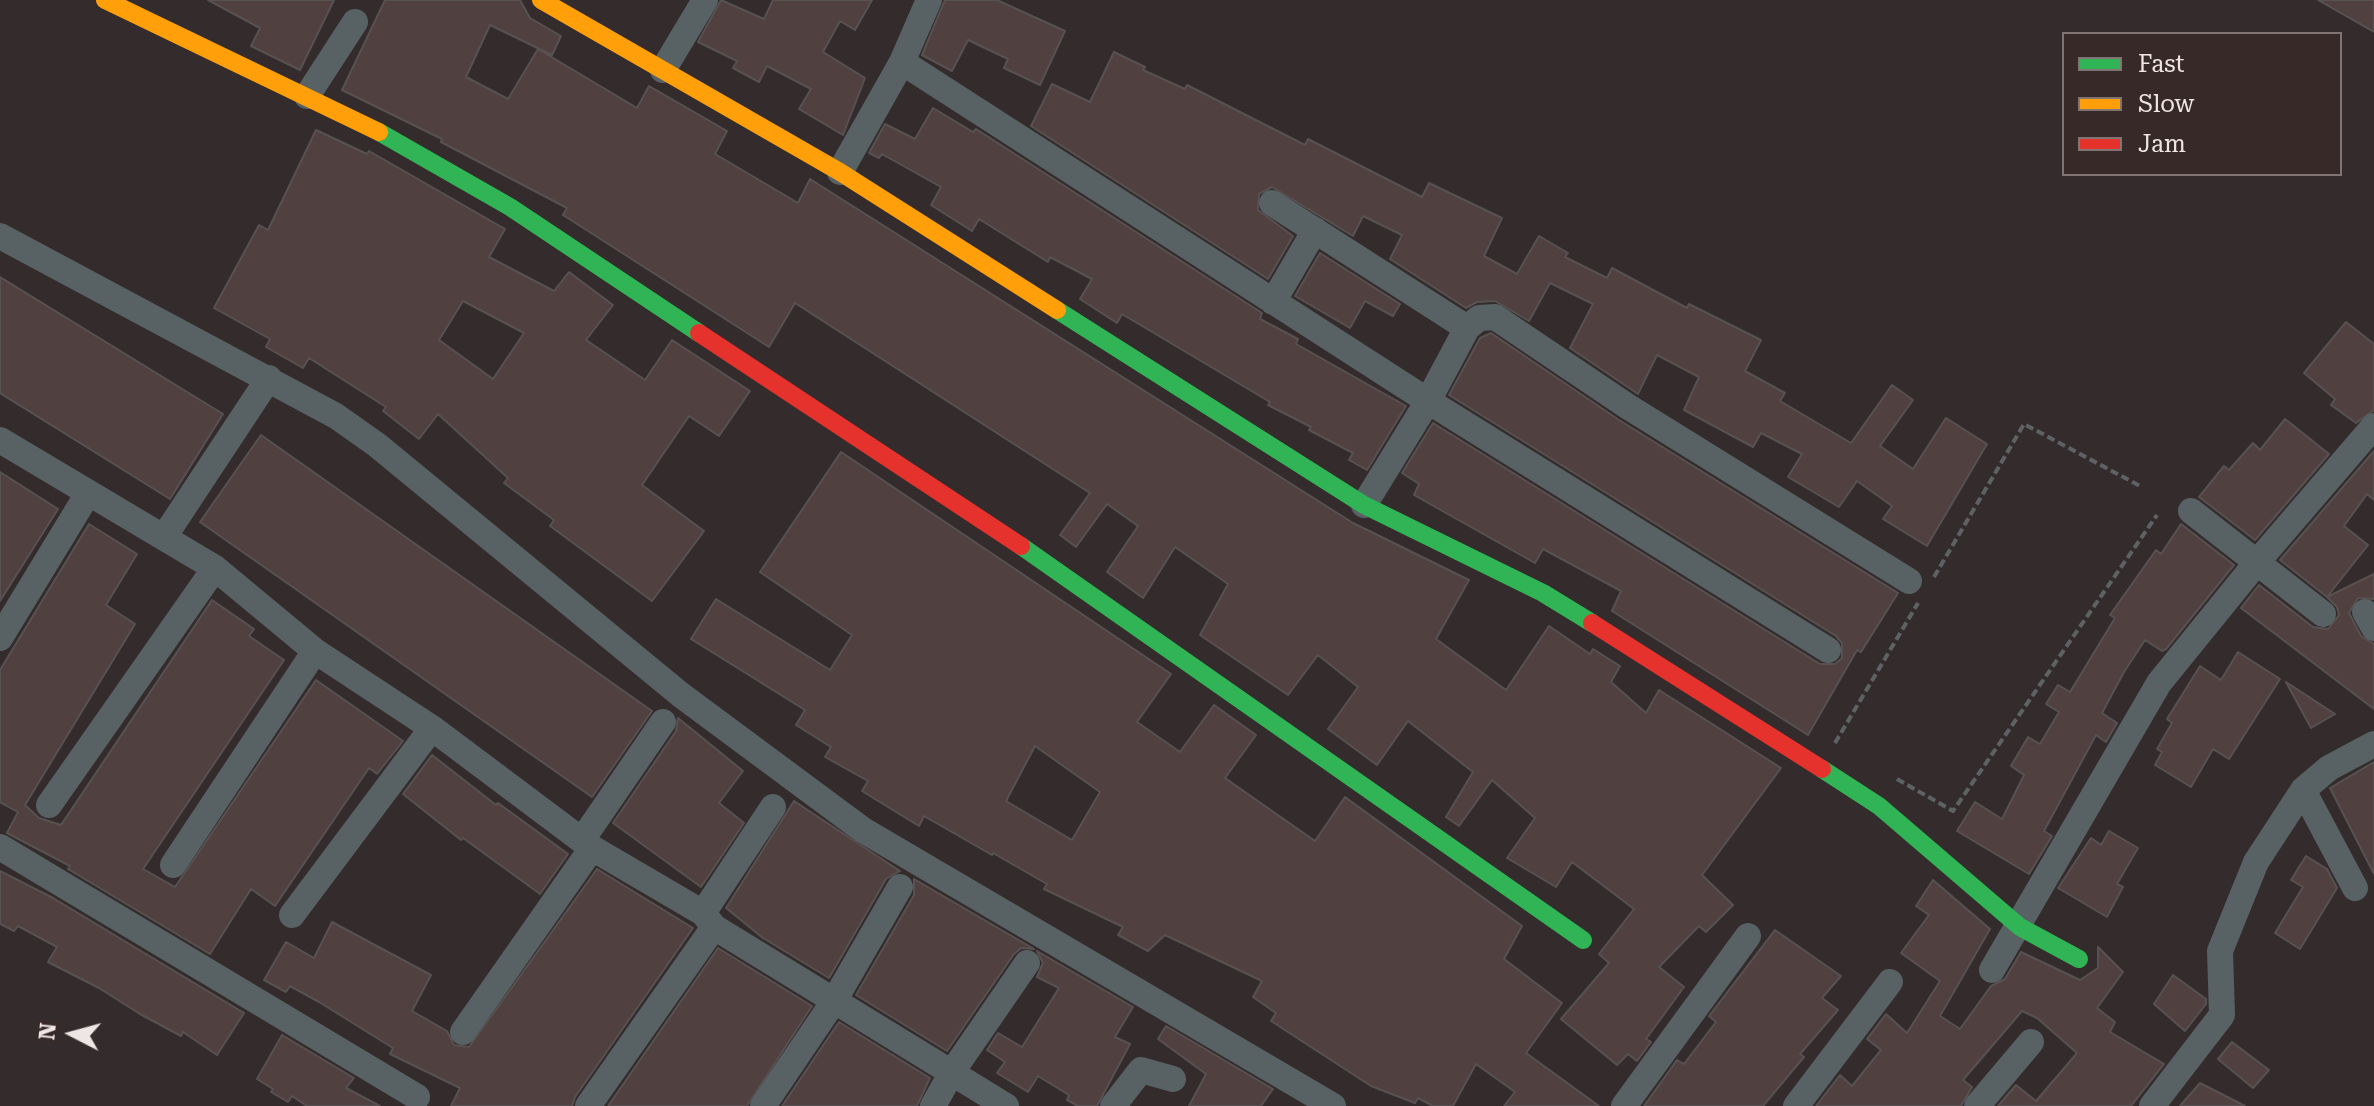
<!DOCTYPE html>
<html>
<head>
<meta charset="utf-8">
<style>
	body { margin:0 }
	#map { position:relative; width:2374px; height:1106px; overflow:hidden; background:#342c2c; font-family:"Roboto Serif",serif }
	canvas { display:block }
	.legend { position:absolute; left:2062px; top:32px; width:280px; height:144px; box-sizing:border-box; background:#372928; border:2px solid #817474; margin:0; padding:10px 14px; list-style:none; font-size:24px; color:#efe5e5 }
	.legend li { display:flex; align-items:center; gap:16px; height:40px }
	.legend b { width:40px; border:2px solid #817474 }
	.north { position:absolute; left:32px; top:994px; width:80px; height:80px; -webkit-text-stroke:6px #372928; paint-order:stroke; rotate:276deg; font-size:22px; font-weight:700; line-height:32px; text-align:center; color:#efe5e5 }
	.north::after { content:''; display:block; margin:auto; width:28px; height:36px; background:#efe5e5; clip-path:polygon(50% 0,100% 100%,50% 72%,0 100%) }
</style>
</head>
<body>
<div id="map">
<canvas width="2374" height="1106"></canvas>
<ul class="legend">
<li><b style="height:10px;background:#30b455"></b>Fast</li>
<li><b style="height:10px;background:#ff9f0a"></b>Slow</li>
<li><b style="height:10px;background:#e5322d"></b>Jam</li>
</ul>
<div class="north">N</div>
</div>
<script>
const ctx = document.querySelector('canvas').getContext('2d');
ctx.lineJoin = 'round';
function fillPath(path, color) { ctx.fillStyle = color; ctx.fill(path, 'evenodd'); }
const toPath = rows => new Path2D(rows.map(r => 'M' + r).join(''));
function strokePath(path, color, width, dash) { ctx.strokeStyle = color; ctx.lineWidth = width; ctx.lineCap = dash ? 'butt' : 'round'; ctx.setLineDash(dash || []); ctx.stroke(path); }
const building = toPath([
	[208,0,334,0,300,70,251,46,260,28,208,0],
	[385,0,520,0,530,18,561,36,552,55,490,25,466,77,508,99,538,49,637,108,649,86,727,131,715,154,798,203,810,179,1353,523,1469,580,1436,639,1506,690,1549,626,1590,654,1593,649,1620,666,1611,682,1646,713,1659,690,1781,768,1702,875,1733,905,1706,932,1699,926,1659,967,1684,987,1646,1039,1651,1042,1637,1061,1628,1054,1617,1065,1561,1019,1609,963,1599,954,1634,909,1572,862,1556,887,1507,858,1535,818,1492,780,1459,826,1446,817,1473,772,1408,721,1377,765,1328,729,1358,687,1318,655,1288,695,1200,635,1228,584,1175,547,1143,598,1107,572,1138,526,1107,504,1076,547,1060,535,1090,493,795,303,769,347,563,215,567,208,441,142,442,139,342,90,385,0],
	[721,0,764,19,773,0,872,0,855,30,840,21,823,52,865,78,843,135,799,109,811,89,767,66,759,82,733,68,737,61,698,42,721,0],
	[945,0,997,0,1065,31,1040,85,1004,68,1008,59,968,40,952,71,922,55,945,0],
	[2318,0,2374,0,2374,32,2318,0],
	[1114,52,1145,67,1143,70,1185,89,1187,85,1305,145,1308,139,1422,197,1429,183,1502,218,1484,256,1517,274,1539,236,1568,253,1565,257,1607,278,1612,268,1687,308,1689,304,1761,340,1745,371,1785,393,1780,401,1851,443,1892,385,1913,400,1880,446,1913,469,1946,418,1987,444,1927,546,1883,519,1892,506,1857,481,1839,507,1788,477,1802,454,1761,433,1753,447,1684,410,1699,377,1657,355,1638,394,1570,348,1593,304,1550,283,1529,321,1495,301,1477,302,1466,308,1390,259,1402,235,1363,216,1353,236,1272,187,1259,194,1258,210,1293,236,1268,279,1031,126,1052,84,1090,102,1114,52],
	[933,108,973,132,976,129,1262,313,1260,319,1298,339,1296,344,1406,406,1367,470,1349,460,1353,453,1309,430,1311,427,1268,405,1270,402,1122,314,1117,323,1080,299,1092,279,1050,257,1048,262,979,219,972,231,931,205,941,187,882,154,879,158,869,153,885,124,915,139,933,108],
	[316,130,367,154,369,151,505,229,489,257,554,291,569,272,613,305,586,340,645,380,672,340,750,391,719,436,689,416,642,485,704,531,652,601,550,526,554,520,504,483,508,478,438,414,419,439,383,411,386,407,309,358,303,368,266,347,270,339,214,308,259,225,268,230,316,130],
	[463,301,524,333,493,379,439,340,463,301],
	[1320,253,1400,304,1393,316,1365,301,1350,328,1295,296,1320,253],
	[0,277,223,414,170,499,0,393,0,277],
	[2346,322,2374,344,2374,410,2356,423,2331,405,2335,399,2304,373,2346,322],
	[1491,333,1619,420,1898,593,1861,652,1857,650,1808,735,1612,611,1621,591,1543,549,1535,563,1414,495,1419,484,1402,473,1433,423,1820,664,1835,664,1842,658,1842,643,1836,636,1449,395,1480,338,1491,333],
	[2285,419,2329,454,2255,540,2199,497,2224,466,2229,470,2253,443,2260,450,2285,419],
	[261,435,652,711,592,797,200,522,261,435],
	[2374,451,2374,500,2367,494,2344,526,2368,545,2327,597,2280,560,2374,451],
	[841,452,1171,674,1137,722,1180,752,1214,705,1256,735,1225,778,1315,841,1345,797,1522,926,1504,959,1562,1003,1526,1053,1599,1106,1504,1106,1515,1092,1476,1064,1453,1106,1433,1106,1418,1098,1415,1103,1371,1086,1271,1021,1276,1013,1253,997,1262,981,1165,935,1148,951,1118,935,1123,927,1044,889,1047,884,993,853,992,855,924,816,919,826,862,791,868,781,825,757,831,747,796,725,805,710,691,639,716,599,830,670,852,635,760,572,841,452],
	[1035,746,1100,792,1072,840,1006,801,1035,746],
	[0,472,58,509,0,601,0,472],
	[89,524,137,554,106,605,135,624,25,805,39,818,61,825,212,600,254,629,249,636,284,660,143,869,175,887,316,680,403,741,377,774,369,768,275,906,251,889,210,954,68,869,70,866,7,833,18,812,0,802,0,670,89,524],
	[2181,524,2234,565,2166,649,2162,651,2145,640,2124,672,2102,713,2117,723,2106,742,2096,735,2044,831,2052,836,2029,874,1957,831,1975,802,2002,819,2024,775,2011,766,2028,737,2040,744,2059,712,2046,704,2058,685,2070,692,2115,618,2110,615,2156,550,2161,554,2181,524],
	[2374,574,2374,599,2358,598,2349,613,2361,636,2374,644,2374,709,2241,608,2259,585,2313,627,2328,629,2339,615,2337,607,2327,597,2374,574],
	[2238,652,2280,679,2229,759,2213,749,2191,787,2155,765,2162,752,2157,749,2172,723,2167,719,2200,666,2221,680,2238,652],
	[2286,682,2335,714,2311,728,2286,682],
	[678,718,743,771,719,803,744,823,701,887,613,823,676,731,678,718],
	[432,755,496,805,498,803,568,854,540,894,463,838,461,840,403,794,432,755],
	[2374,762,2374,874,2330,788,2374,762],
	[794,801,900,871,886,879,829,978,763,938,726,908,794,801],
	[2109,831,2138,848,2117,884,2123,887,2107,917,2058,888,2091,838,2101,845,2109,831],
	[2306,856,2327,869,2337,888,2300,949,2275,933,2303,887,2291,880,2306,856],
	[597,869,693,928,575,1097,572,1106,451,1106,460,1088,390,1054,393,1048,319,1002,290,986,286,992,264,980,286,942,314,958,332,922,431,975,412,1011,447,1031,454,1045,469,1047,597,869],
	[0,871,53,898,244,1013,217,1055,183,1032,181,1036,140,1014,99,988,48,962,57,947,18,926,14,931,0,924,0,871],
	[914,879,1034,949,1021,948,1014,954,947,1051,856,995,914,895,914,879],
	[1933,880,1990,929,1940,1016,1960,1029,1991,986,2005,979,2021,952,2080,980,2098,968,2098,947,2123,972,2097,1008,2115,1022,2110,1032,2164,1064,2131,1106,1998,1106,2016,1085,2036,1101,2077,1053,2037,1018,2022,1011,1963,1080,1972,1087,1961,1106,1816,1106,1840,1075,1852,1086,1881,1050,1867,1039,1886,1014,1907,1033,1940,981,1901,953,1929,915,1916,906,1933,880],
	[1775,930,1841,976,1822,998,1838,1010,1800,1054,1804,1057,1763,1106,1644,1106,1677,1060,1684,1064,1716,1022,1709,1016,1775,930],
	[718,948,812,1006,747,1106,608,1106,718,948],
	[1037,951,1133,1007,1115,1037,1130,1044,1097,1106,1078,1106,1067,1100,1069,1095,1038,1076,1028,1092,997,1073,1005,1062,987,1050,998,1033,1022,1047,1059,988,1037,977,1043,963,1037,951],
	[2173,975,2206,999,2206,1004,2185,1031,2154,1004,2173,975],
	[839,1022,930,1078,917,1106,782,1106,839,1022],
	[1166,1026,1273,1089,1261,1106,1189,1106,1206,1074,1158,1039,1166,1026],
	[282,1035,354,1078,346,1088,380,1106,307,1106,292,1096,288,1102,271,1092,273,1089,257,1079,282,1035],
	[2232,1042,2269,1070,2253,1088,2218,1059,2232,1042],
	[2200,1083,2245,1106,2180,1106,2200,1083]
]);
fillPath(building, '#514040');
strokePath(building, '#585151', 2);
strokePath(toPath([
	[1934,577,2024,424,2140,486],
	[1835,743,1918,603],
	[1897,779,1953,811,2157,515]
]), '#5e6264', 4, [8, 4]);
strokePath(toPath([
	[902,62,1428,401,1828,650],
	[663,70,705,0],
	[307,96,355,22],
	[840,172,902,62,929,0],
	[1272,203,1467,328],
	[0,236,336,416,377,445,681,695,863,830,1333,1106],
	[1273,302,1315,230],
	[0,440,215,568,315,651,432,728,592,848,703,913,714,927,1006,1106],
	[1364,505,1428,401,1467,328,1479,318,1495,317,1627,406,1909,581],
	[2191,511,2323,614],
	[164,537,269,378],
	[2365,612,2374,628],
	[0,638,87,495],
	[2303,790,2355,888],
	[49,805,215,568],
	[582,840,663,722],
	[0,847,417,1097],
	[173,865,315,651],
	[703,913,773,807],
	[292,915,432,728],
	[1992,970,2159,683,2258,561,2374,426],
	[463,1032,592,848],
	[588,1106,714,927],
	[763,1106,834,1001,900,887],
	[933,1106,952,1072,1027,963],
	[1113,1106,1141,1070,1173,1079],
	[1624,1106,1748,936],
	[1796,1106,1890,982],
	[1977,1106,2031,1042],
	[2152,1106,2222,1015,2220,951,2256,862,2303,790,2329,768,2374,744]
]), '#586164', 26);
strokePath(toPath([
	[379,132,510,207,699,333],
	[1057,310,1364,505,1543,593,1592,623],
	[1021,546,1583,940],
	[1822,769,1879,806,2020,927,2079,959]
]), '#30b455', 18);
strokePath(toPath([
	[105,0,379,132],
	[541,0,840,172,1057,310]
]), '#ff9f0a', 18);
strokePath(toPath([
	[699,333,1021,546],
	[1592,623,1822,769]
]), '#e5322d', 18);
</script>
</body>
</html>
